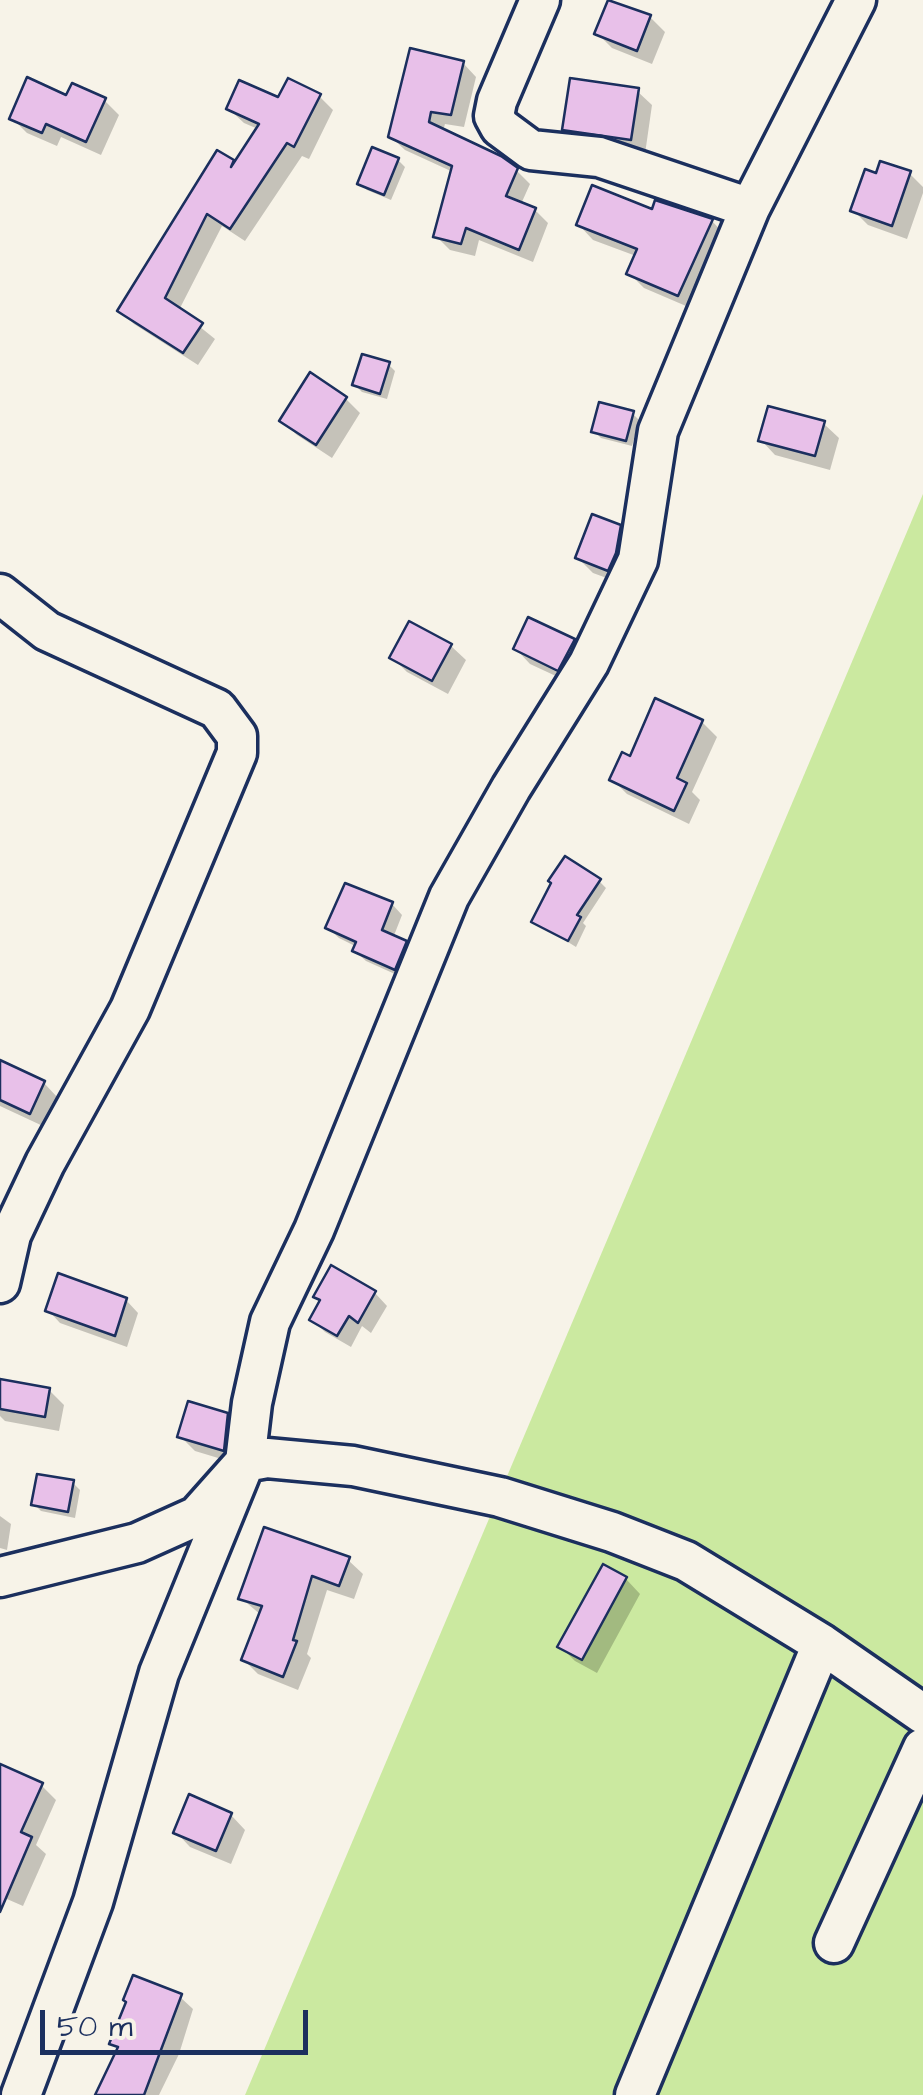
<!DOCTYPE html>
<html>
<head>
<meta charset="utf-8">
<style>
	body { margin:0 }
	#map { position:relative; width:923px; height:2095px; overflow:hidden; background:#f7f3e8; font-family:"Architects Daughter",sans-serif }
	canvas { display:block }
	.scale { position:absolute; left:40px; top:2010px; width:268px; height:45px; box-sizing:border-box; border:5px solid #1b2f5e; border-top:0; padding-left:12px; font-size:30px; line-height:35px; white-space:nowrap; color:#1b2f5e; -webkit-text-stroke:8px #f7f3e8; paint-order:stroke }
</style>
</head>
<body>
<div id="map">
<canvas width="923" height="2095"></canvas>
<div class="scale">50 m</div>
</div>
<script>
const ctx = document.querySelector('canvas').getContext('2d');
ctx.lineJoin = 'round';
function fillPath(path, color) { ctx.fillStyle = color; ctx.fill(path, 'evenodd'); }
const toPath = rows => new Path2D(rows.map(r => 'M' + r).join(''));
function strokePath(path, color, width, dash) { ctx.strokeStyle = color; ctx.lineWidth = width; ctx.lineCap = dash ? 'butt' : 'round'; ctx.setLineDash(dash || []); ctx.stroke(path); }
fillPath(toPath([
	[923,494,923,2095,245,2095]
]), '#cbe9a0');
fillPath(toPath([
	[650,17,665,32,652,64,612,48,597,33],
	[463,63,476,77,464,127,445,124,443,131,516,170,530,184,521,204,535,210,548,223,533,262,479,240,475,256,450,250,436,236,453,172,405,150,391,137],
	[637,91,652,105,645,154,580,144,565,129],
	[319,96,333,110,309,159,302,156,245,241,222,226,179,310,215,339,198,365,134,324,120,310,233,162,235,164,258,129,244,123,229,109],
	[67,98,104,100,119,115,101,155,61,137,57,146,27,133,12,118],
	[398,160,405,167,391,200,367,190,360,183],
	[910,174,923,187,923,193,907,239,868,225,853,210,878,176],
	[653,212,712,221,726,236,693,309,644,288,629,273,636,256,593,240,579,225],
	[388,364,395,371,387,399,362,392,355,385],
	[345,398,360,413,332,458,297,435,282,421],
	[632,413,639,420,632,446,601,438,594,431],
	[824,424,839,438,830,470,775,455,761,440],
	[619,527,634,542,623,584,593,573,578,558],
	[529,620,574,641,589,656,573,684,530,664,516,649],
	[451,646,466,660,448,694,407,672,393,658],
	[702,722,717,737,692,792,700,800,689,824,627,794,612,779,631,759],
	[599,881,606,888,583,923,586,926,576,947,534,921],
	[392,904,402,915,393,938,405,943,416,954,406,979,366,961,355,951,357,947,339,938,328,928],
	[0,1063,44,1083,58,1098,45,1127,0,1106],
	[375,1293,387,1306,371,1333,362,1326,351,1347,325,1332,312,1319,321,1302,316,1297],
	[126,1300,138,1313,127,1347,60,1323,48,1310],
	[0,1381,49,1390,64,1405,59,1431,5,1421,0,1416],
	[227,1415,242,1430,238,1464,195,1451,180,1436],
	[73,1483,80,1490,75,1518,41,1511,34,1504],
	[0,1516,11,1524,7,1550,0,1548],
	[348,1560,363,1574,354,1599,327,1590,307,1654,311,1658,298,1690,258,1674,243,1659,261,1615,241,1598],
	[626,1579,640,1594,597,1673,575,1661,560,1646],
	[0,1772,41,1785,56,1800,36,1845,46,1854,23,1906,0,1896],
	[231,1815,245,1830,231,1864,190,1847,176,1832],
	[180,1997,193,2009,179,2054,159,2095,97,2095,119,2051,112,2043]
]), '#0003');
const building = toPath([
	[608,0,651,15,637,51,594,34,608,0],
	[410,48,464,61,451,115,431,112,429,122,501,156,518,168,506,196,536,208,519,250,466,228,461,244,433,237,452,166,388,137,410,48],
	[27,77,66,95,72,83,106,98,86,142,46,124,42,133,9,119,27,77],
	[288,78,321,94,294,147,287,143,230,229,207,214,165,298,203,323,183,353,117,311,217,150,234,160,231,167,259,124,226,109,239,80,278,97,288,78],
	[570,78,639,88,631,140,562,130,570,78],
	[372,147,399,158,384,195,357,184,372,147],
	[880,161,911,171,892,226,850,211,865,169,876,173,880,161],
	[592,185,652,209,655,200,713,219,678,296,626,274,637,249,576,225,592,185],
	[362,354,390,362,380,394,352,385,362,354],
	[310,372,347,397,316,445,279,421,310,372],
	[599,402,634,411,626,441,591,432,599,402],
	[768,406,825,421,815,456,758,441,768,406],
	[592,514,621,525,616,553,608,571,575,558,592,514],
	[528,617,575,639,558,671,513,649,528,617],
	[409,621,452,644,432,681,389,658,409,621],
	[655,698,703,720,677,778,687,783,674,811,609,780,622,752,630,756,655,698],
	[565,856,601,879,577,915,581,917,568,941,531,922,551,883,548,881,565,856],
	[345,883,393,902,382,930,407,941,395,970,352,951,356,942,325,928,345,883],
	[0,1060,45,1081,30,1114,0,1100,0,1060],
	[331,1265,376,1291,358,1323,349,1316,337,1336,309,1320,320,1300,313,1297,331,1265],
	[58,1273,127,1298,115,1336,45,1311,58,1273],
	[0,1379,50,1388,45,1417,0,1409,0,1379],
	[188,1401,228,1413,224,1451,177,1437,188,1401],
	[37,1474,74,1480,68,1512,31,1505,37,1474],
	[264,1527,350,1557,339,1586,312,1576,293,1640,297,1641,283,1677,241,1660,262,1606,238,1599,264,1527],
	[603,1564,627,1577,582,1660,557,1647,603,1564],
	[0,1764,43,1783,21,1832,32,1837,0,1912,0,1764],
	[189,1794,232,1813,216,1851,173,1833,189,1794],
	[133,1975,182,1994,144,2095,95,2095,118,2047,109,2044,126,2002,123,2000,133,1975]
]);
fillPath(building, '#e8c0e9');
strokePath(building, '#1b2f5e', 2.5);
const minor = toPath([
	[540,0,497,101,494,116,500,127,531,150,599,157,750,208],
	[0,594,47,631,217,709,237,736,237,753,130,1009,45,1163,11,1235,0,1283],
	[0,1577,137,1543,197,1516,245,1462,267,1458,353,1466,500,1497,612,1532,686,1561,822,1644,923,1714],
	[834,1943,923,1748],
	[21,2095,93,1902,159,1673,245,1462,252,1403,270,1322,314,1230,449,897,511,788,589,663,638,560,658,431,750,208,856,0],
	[635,2095,822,1644]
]);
strokePath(minor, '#1b2f5e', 45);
strokePath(minor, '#f7f3e8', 38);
</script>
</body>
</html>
